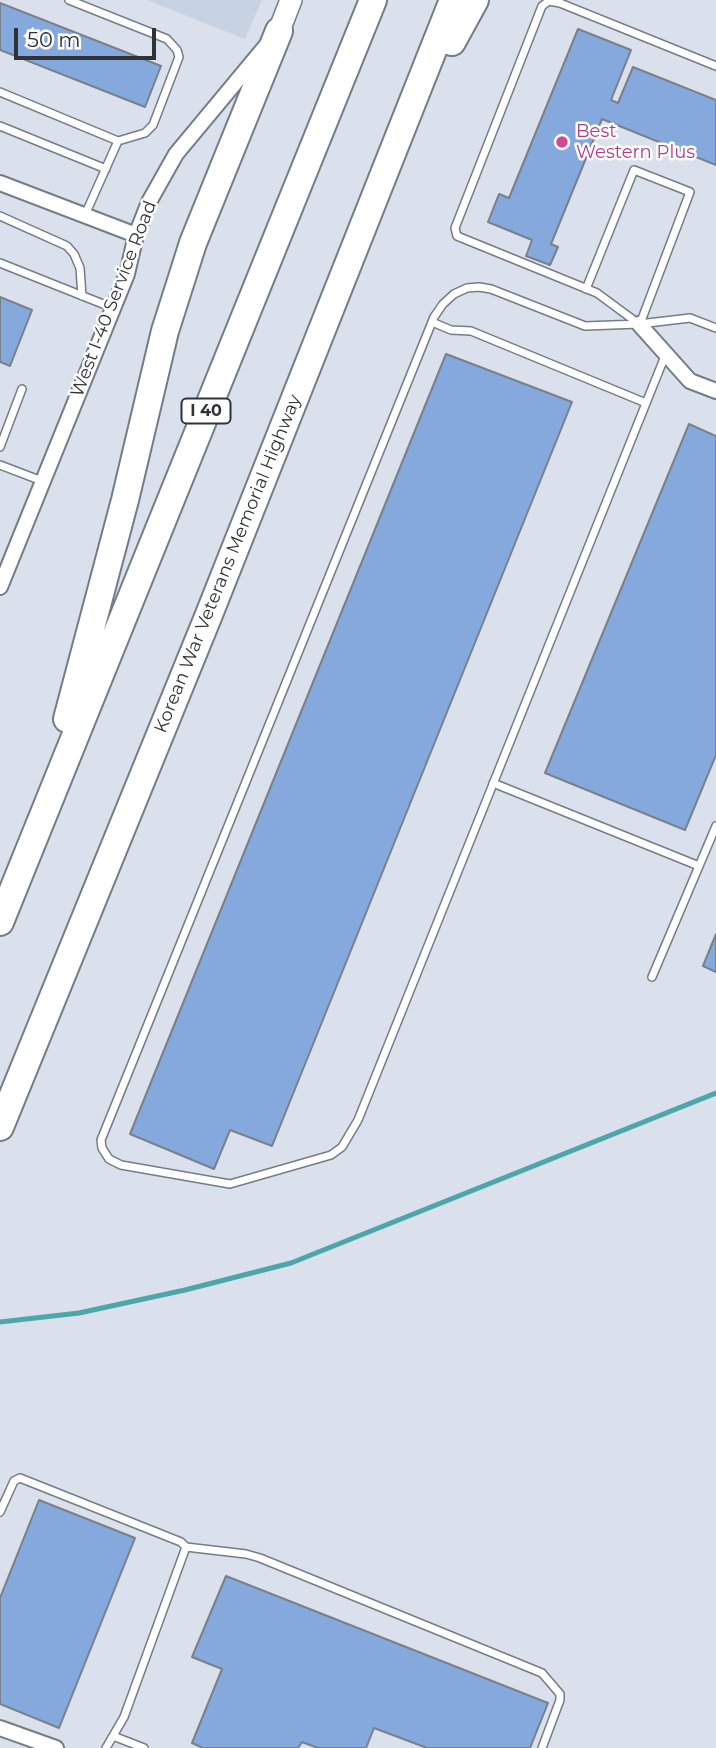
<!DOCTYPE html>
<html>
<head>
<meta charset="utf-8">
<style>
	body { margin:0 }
	#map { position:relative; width:716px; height:1748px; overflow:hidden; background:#dae1ec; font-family:Montserrat,sans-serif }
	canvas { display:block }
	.scale { position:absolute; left:14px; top:28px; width:142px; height:32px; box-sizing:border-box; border:4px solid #2f3236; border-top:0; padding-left:9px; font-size:21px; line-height:24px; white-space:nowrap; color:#2f3236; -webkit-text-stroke:5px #fff; paint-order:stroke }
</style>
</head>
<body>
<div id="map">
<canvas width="716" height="1748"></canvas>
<div class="scale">50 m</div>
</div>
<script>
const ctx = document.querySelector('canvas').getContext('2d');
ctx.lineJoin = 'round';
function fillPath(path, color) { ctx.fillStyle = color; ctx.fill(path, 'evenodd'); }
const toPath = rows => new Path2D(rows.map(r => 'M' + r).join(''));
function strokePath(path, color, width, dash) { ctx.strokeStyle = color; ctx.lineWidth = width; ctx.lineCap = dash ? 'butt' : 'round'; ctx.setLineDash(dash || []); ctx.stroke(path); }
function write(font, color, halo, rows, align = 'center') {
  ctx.font = font + ' Montserrat,sans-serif'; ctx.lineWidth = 5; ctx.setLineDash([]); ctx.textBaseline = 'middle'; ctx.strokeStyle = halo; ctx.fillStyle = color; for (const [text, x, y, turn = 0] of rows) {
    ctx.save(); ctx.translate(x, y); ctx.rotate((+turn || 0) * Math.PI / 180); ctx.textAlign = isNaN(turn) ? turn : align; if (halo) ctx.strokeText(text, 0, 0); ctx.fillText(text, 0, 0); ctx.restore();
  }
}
fillPath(toPath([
	[147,0,262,0,245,39]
]), '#c7d2e2');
strokePath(toPath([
	[0,1322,79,1313,185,1290,291,1263,716,1093]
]), '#4da6a9', 5);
const building = toPath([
	[0,3,161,66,145,107,0,50,0,3],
	[578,29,631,50,611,100,618,103,633,67,716,100,716,165,602,119,551,244,558,247,550,265,526,256,532,240,488,222,499,194,509,198,578,29],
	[0,297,32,310,10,366,0,362,0,297],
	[446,354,572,402,272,1146,230,1130,214,1169,130,1134,446,354],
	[689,424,716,436,716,755,685,830,545,773,689,424],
	[716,934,716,972,703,966,716,934],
	[39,1500,135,1538,59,1728,0,1704,0,1598,39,1500],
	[226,1576,548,1703,530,1748,427,1748,374,1728,366,1748,318,1748,302,1742,298,1748,203,1748,192,1743,222,1669,192,1657,226,1576]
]);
fillPath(building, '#85a9dc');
strokePath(building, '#798089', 2);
const lane = toPath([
	[69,0,167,39,177,50,179,57,153,125,145,133,118,141,85,215],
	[0,92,118,141],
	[0,126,106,169],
	[0,216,67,246,74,254,80,268,82,296],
	[0,263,113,308],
	[586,289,634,170,690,192,640,324],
	[432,322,451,330,471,331,646,403],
	[639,324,597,293,457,236,455,228,542,6,549,1,560,3,716,66],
	[665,356,358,1120,342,1147,331,1155,230,1184,121,1165,109,1159,102,1148,101,1140,434,317,443,304,454,294,467,288,479,287,491,289,585,326,639,324,690,318,716,328],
	[0,447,22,389],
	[0,465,42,481],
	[493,783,699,866],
	[652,977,716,826],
	[0,1512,14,1481,20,1478,181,1542,186,1547,124,1717,106,1748],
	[186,1547,246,1554,260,1558,542,1673,560,1694,560,1700,542,1748],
	[113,1736,144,1748]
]);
const street = toPath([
	[0,183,136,235],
	[639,324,690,381,716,391],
	[0,587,127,274,136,235,149,202,176,154,265,47],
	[0,1728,56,1748]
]);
const secondary = toPath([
	[279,31,291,0]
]);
const highway = toPath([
	[452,42,475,0],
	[67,719,125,500,165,331,180,284,193,243,279,31],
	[0,922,373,0],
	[0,1127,208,617,453,0]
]);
strokePath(lane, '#757c85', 10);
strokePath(street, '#757c85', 18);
strokePath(secondary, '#757c85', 24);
strokePath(highway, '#757c85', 30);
strokePath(lane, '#fff', 7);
strokePath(street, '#fff', 14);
strokePath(secondary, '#fff', 21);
strokePath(highway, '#fff', 26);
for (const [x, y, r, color] of [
	[562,142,7,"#d1479c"]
]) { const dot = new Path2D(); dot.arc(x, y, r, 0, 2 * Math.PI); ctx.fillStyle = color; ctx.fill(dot); strokePath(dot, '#fff', 2.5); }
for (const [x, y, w] of [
	[206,411,49]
]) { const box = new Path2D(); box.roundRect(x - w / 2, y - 12.5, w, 25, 5); ctx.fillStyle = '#fff'; ctx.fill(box); strokePath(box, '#2f3236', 2); }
write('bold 16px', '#2f3236', null, [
	["I 40",206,411]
]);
write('18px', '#b23c85', '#fff', [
	["Best",576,132],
	["Western Plus",576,153]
], 'left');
write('18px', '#2f3236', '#fff', [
	["West I-40 Service Road",114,299,-69],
	["Korean War Veterans Memorial Highway",228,564,-68]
]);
</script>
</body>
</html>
